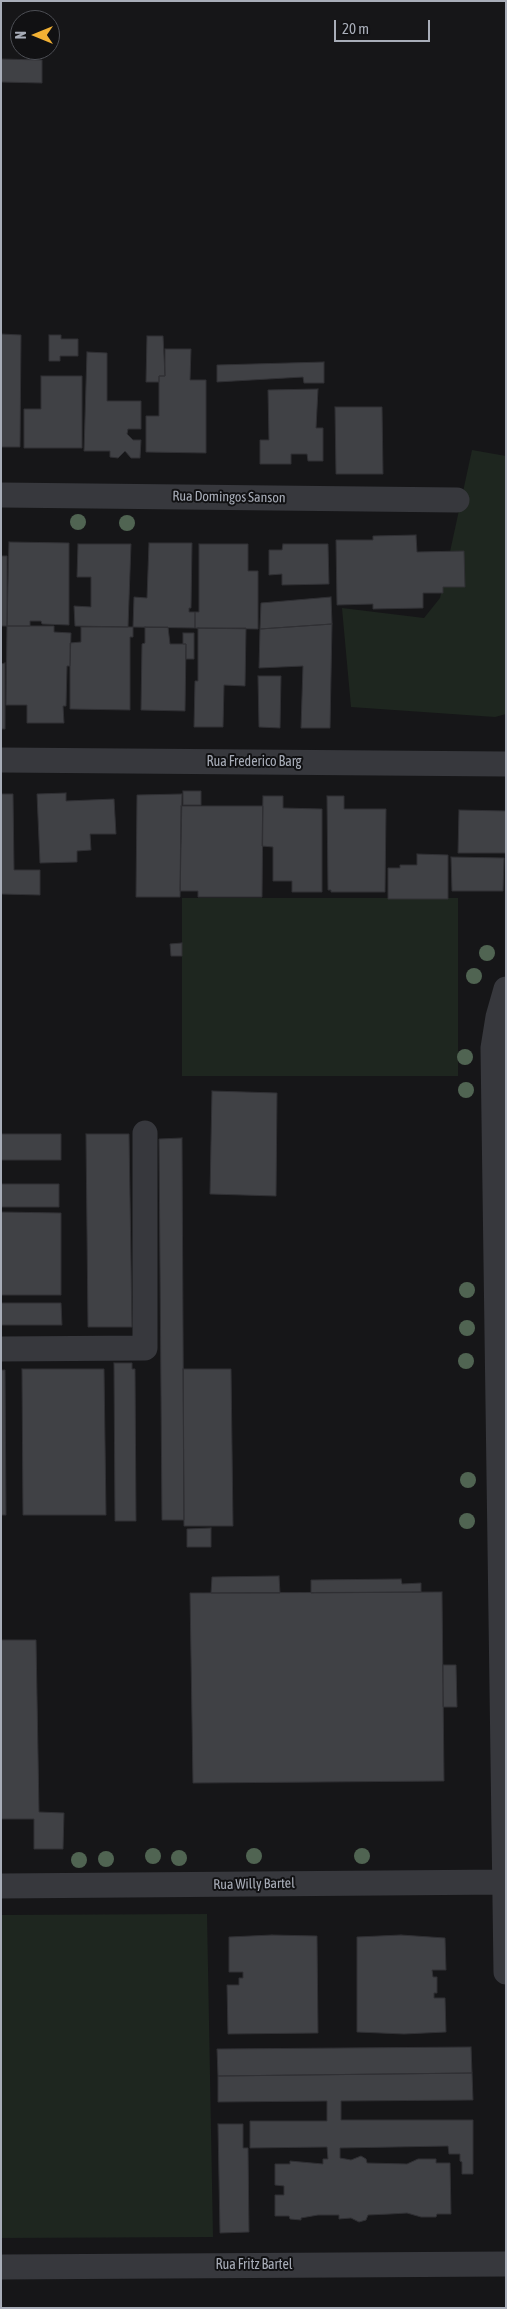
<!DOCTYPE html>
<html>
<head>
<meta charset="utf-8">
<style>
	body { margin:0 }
	#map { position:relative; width:507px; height:2309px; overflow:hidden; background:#161618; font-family:"Asap Condensed",sans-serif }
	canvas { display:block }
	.frame { position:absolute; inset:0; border:2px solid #a8adb8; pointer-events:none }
	.north { position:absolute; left:10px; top:10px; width:50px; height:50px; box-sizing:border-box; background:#111113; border:1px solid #4d4f55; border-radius:50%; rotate:270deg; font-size:14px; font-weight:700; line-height:20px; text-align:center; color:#a8adb8 }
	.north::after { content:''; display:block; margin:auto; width:18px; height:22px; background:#f2b134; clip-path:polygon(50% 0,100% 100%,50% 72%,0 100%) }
	.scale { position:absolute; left:334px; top:20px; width:96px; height:22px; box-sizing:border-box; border:2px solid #a8adb8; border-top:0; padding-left:6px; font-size:15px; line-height:18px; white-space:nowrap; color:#a8adb8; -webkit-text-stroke:4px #111113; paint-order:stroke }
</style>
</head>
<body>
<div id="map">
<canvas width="507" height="2309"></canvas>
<div class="frame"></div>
<div class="north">N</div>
<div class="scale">20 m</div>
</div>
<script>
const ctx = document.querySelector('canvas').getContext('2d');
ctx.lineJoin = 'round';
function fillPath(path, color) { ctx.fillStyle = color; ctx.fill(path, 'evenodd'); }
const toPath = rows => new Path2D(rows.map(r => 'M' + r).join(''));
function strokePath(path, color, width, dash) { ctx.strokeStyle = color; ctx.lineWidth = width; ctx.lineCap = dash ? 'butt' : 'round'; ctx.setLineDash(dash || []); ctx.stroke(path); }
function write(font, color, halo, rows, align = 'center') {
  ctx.font = font + ' "Asap Condensed",sans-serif'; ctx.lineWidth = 4; ctx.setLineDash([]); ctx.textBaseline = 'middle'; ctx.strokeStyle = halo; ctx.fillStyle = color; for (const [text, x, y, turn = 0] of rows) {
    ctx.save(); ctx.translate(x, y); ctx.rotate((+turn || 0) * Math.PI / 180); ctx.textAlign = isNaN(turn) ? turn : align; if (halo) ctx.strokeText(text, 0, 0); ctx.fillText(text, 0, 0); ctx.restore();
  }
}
fillPath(toPath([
	[472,450,506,456,506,714,495,717,351,707,342,608,424,618,440,598],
	[182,898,458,898,458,1076,182,1076],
	[207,1914,213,2237,1,2238,1,1915]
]), '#1e261f');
const building = toPath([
	[1,59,42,60,42,83,1,82,1,59],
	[1,334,21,335,20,447,1,447,1,334],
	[49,335,61,335,61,339,78,339,78,356,60,356,60,361,49,361,49,335],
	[147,336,163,336,165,376,159,376,159,382,146,382,147,336],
	[165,349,191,349,190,380,206,380,206,453,146,452,146,416,159,416,159,376,165,376,165,349],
	[87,352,107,353,107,401,141,401,141,429,128,429,127,434,133,440,141,440,140,458,131,458,125,451,118,458,110,457,110,451,84,451,87,352],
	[324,362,324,383,304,383,303,377,217,382,217,365,324,362],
	[41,376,82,376,82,448,24,448,24,409,41,409,41,376],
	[318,389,316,428,323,428,323,461,308,461,307,454,291,454,291,464,260,464,260,440,269,440,268,390,318,389],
	[335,407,382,407,383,474,336,474,335,407],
	[416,535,417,552,464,551,465,587,443,587,443,593,423,593,423,608,373,609,373,604,337,605,336,540,373,540,373,536,416,535],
	[9,542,69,543,69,625,42,624,41,621,30,621,30,626,7,626,9,542],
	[149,543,192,543,191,608,189,608,189,612,195,612,195,628,133,627,134,597,147,598,149,543],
	[78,544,131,544,128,627,75,626,74,606,91,607,91,577,77,577,78,544],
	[199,544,248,544,248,571,258,571,258,629,195,628,195,612,199,612,199,544],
	[283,544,328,544,329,584,282,585,282,574,269,575,269,550,282,550,283,544],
	[1,556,7,556,7,626,1,626,1,556],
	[331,597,332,624,260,629,261,603,331,597],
	[332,624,330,728,301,728,303,666,259,668,260,629,332,624],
	[7,626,54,626,54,632,71,633,70,666,67,666,66,706,63,706,64,723,27,723,27,705,6,705,7,626],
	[81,627,133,627,133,637,130,637,130,710,70,709,70,643,81,642,81,627],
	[145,627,168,627,170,644,186,644,185,711,141,710,142,644,145,643,145,627],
	[198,628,246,628,245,686,224,685,223,727,194,727,195,681,198,681,198,628],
	[183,633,194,633,194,659,186,659,186,644,183,644,183,633],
	[5,663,5,729,1,729,1,664,5,663],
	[258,676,281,676,280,728,259,727,258,676],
	[183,791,201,791,201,805,183,805,183,791],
	[66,793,66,801,114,799,116,834,90,834,91,850,77,851,77,862,40,863,37,794,66,793],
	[1,794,13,794,14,870,40,870,40,895,1,894,1,794],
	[182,794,180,897,136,897,137,795,182,794],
	[263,796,283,796,283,808,322,809,322,892,292,892,292,881,273,881,273,847,262,846,263,796],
	[327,796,344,796,344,809,386,809,385,892,331,892,331,890,328,890,327,796],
	[181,806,263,806,262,897,198,897,198,891,180,891,181,806],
	[459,810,506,811,506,853,458,853,459,810],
	[417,854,448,855,448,899,388,899,388,868,400,868,400,865,417,865,417,854],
	[451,857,504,858,503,891,452,891,451,857],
	[182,943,182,956,171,956,170,944,182,943],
	[212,1091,277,1093,276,1196,210,1194,212,1091],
	[1,1134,61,1134,61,1160,1,1160,1,1134],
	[86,1134,129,1134,132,1327,88,1327,86,1134],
	[182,1138,184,1520,162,1520,159,1139,182,1138],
	[1,1184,59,1184,59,1207,1,1207,1,1184],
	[1,1212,61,1213,61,1295,1,1295,1,1212],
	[1,1303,61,1303,62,1325,1,1325,1,1303],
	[114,1363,132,1363,132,1369,135,1369,136,1521,115,1521,114,1363],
	[22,1369,104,1369,106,1515,23,1515,22,1369],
	[183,1369,231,1369,233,1526,184,1526,183,1369],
	[1,1370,5,1370,6,1515,1,1515,1,1370],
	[211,1528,211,1547,187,1547,187,1529,211,1528],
	[279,1576,280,1593,211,1593,212,1577,279,1576],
	[401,1579,402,1584,421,1583,421,1592,311,1593,311,1580,401,1579],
	[442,1592,444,1781,193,1783,190,1593,442,1592],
	[1,1640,36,1640,39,1812,64,1813,63,1849,34,1849,34,1819,1,1819,1,1640],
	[443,1665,456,1665,457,1707,443,1707,443,1665],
	[272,1935,317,1936,318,2033,228,2034,227,1985,239,1985,239,1978,243,1978,243,1972,229,1972,229,1937,272,1935],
	[401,1935,445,1938,446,1970,432,1970,433,1977,437,1977,437,1993,434,1993,434,1998,445,1998,446,2032,404,2034,357,2032,357,1937,401,1935],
	[471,2047,472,2073,218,2076,217,2049,471,2047],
	[472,2073,473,2100,341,2101,341,2120,473,2120,473,2174,462,2174,462,2162,460,2161,460,2154,449,2154,448,2146,340,2148,340,2158,351,2160,361,2156,366,2159,367,2163,407,2164,418,2159,436,2159,436,2163,450,2163,451,2214,437,2214,436,2217,421,2217,407,2213,390,2214,368,2215,366,2220,359,2222,351,2218,339,2219,339,2215,318,2215,301,2218,301,2220,290,2219,289,2216,275,2216,275,2195,284,2195,284,2186,275,2185,275,2164,290,2164,290,2161,323,2164,323,2159,328,2159,327,2147,250,2148,250,2121,327,2121,327,2101,218,2102,218,2076,472,2073],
	[218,2124,243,2124,243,2148,248,2148,249,2232,220,2233,218,2124]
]);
fillPath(building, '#404145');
strokePath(building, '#303034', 1);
strokePath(toPath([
	[1,495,457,500],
	[1,760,506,764],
	[506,989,498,1017,493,1048,506,1972],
	[1,1349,145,1348,145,1133],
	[1,1886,506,1882],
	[1,2267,506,2264]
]), '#37383d', 25);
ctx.fillStyle = '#506452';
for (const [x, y] of [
	[78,522],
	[127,523],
	[487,953],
	[474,976],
	[465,1057],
	[466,1090],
	[467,1290],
	[467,1328],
	[466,1361],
	[468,1480],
	[467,1521],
	[153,1856],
	[254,1856],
	[362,1856],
	[179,1858],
	[106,1859],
	[79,1860]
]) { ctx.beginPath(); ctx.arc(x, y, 8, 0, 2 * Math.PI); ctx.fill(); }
write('14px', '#a8adb8', '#111113', [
	["Rua Domingos Sanson",229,497,1],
	["Rua Frederico Barg",254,762],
	["Rua Willy Bartel",254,1884,-1],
	["Rua Fritz Bartel",254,2265]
]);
</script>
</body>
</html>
